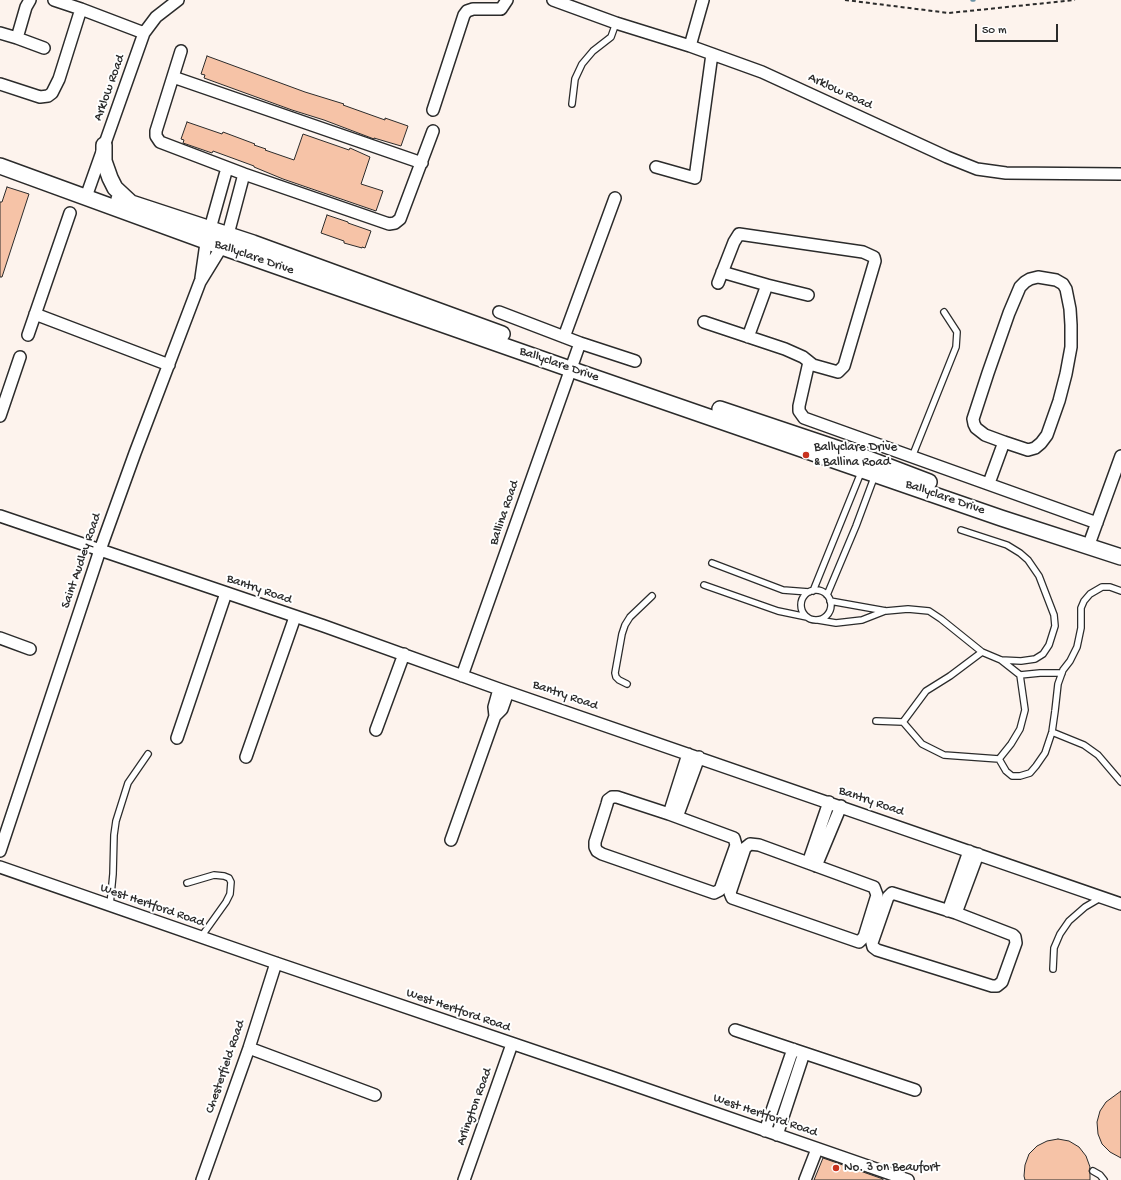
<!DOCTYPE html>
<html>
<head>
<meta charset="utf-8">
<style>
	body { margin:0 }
	#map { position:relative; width:1121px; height:1180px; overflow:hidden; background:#fdf3ed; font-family:"Gochi Hand",sans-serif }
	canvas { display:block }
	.scale { position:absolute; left:975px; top:24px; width:83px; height:18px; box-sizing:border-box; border:2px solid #2b2b2b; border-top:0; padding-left:5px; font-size:12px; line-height:14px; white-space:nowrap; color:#2b2b2b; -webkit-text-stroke:3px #fff; paint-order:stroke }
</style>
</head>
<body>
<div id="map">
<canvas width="1121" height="1180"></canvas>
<div class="scale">50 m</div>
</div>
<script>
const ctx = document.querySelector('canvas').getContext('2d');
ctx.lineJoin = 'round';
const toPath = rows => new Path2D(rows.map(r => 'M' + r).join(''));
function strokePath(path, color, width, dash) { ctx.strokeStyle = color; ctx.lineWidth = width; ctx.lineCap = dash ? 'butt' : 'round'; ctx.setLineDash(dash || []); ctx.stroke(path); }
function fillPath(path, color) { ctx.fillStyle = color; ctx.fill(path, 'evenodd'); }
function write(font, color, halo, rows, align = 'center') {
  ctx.font = font + ' "Gochi Hand",sans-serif'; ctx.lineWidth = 4; ctx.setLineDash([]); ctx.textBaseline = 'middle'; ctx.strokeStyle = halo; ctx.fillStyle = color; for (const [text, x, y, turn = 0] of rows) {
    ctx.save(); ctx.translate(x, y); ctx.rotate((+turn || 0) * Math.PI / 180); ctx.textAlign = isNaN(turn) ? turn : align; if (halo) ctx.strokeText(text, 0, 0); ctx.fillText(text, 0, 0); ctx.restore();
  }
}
strokePath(toPath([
	[972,0,974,0]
]), '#6b92a5', 3.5);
const building = toPath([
	[207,56,305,92,344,104,343,105,385,120,385,118,408,126,401,146,374,138,374,139,324,120,292,110,204,78,205,75,201,74,207,56],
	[187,122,222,134,223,132,255,144,254,145,266,149,265,150,294,160,303,134,349,150,350,148,370,157,361,184,383,191,376,211,283,179,254,167,254,166,213,151,212,153,183,143,184,140,181,139,187,122],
	[7,187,29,194,2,277,0,277,0,202,2,202,7,187],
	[327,215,348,222,348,223,371,231,365,248,362,247,362,248,344,243,344,241,321,233,327,215],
	[1121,1091,1121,1158,1110,1152,1102,1144,1098,1134,1097,1122,1100,1111,1106,1102,1121,1091],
	[1058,1139,1069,1141,1079,1147,1086,1156,1090,1167,1089,1171,1090,1174,1090,1180,1025,1180,1024,1176,1025,1165,1029,1154,1037,1146,1047,1141,1058,1139],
	[823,1158,883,1179,883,1180,814,1180,823,1158]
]);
fillPath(building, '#f6c3a7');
strokePath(building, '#2b2b2b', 1);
const lane = toPath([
	[572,104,575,79,582,64,593,51,611,37,616,23],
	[912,457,956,347,957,332,944,312],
	[712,563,783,590,809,592],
	[704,585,778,611,807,617],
	'801 605a15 15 0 1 1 30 0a15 15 0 1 1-30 0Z',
	[813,591,862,470],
	[827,595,856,526,875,475],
	[830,601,886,611,908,609,929,611,941,619,982,652,1001,660,1021,661,1035,659,1043,654,1049,645,1055,626,1054,615,1039,576,1028,560,1020,553,1007,545,961,530],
	[818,620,836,623,862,620,885,611],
	[1001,660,1020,675,1025,710,1020,729,1011,744,999,759,1006,771,1012,776,1020,776,1030,773,1036,766,1045,753,1052,732,1055,711,1058,684,1063,670,1070,661,1077,647,1081,628,1081,608,1084,601,1090,594,1102,587,1110,587,1121,591],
	[1020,675,1040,673,1062,673],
	[627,684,619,680,616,677,615,673,622,634,625,625,630,617,652,596],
	[876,721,903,722,922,744,944,755,999,759],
	[903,722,926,691,950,676,982,652],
	[1052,732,1084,745,1098,755,1121,782],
	[187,883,214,875,224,876,229,878,231,882,230,894,226,902,201,937],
	[110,905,113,874,114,835,116,821,128,783,148,754],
	[1053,969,1054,948,1060,934,1069,921,1085,907,1102,897],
	[1093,1171,1100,1175,1104,1180]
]);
const street = toPath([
	[54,0,81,9],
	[553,0,616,23,690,46,762,72,947,157,977,169,1006,173,1121,174],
	[0,33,17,38,26,7,30,0],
	[17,38,44,48],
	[690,46,703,0],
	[181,51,156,131,156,136,160,142,244,174,389,224,395,223,400,219,433,131],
	[173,77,422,163],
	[0,84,40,97,48,96,52,93,59,79,81,9,144,33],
	[433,110,464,15,467,11,473,9,501,9,507,0],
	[656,167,695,178,712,54],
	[86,197,144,33,156,17,178,0],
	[722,272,767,285,748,337],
	[201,278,206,243,227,168],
	[767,285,808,295],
	[499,312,580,343,635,361],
	[35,314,169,365],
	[704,322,785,349,803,357,813,365,838,372,844,366,875,261,874,257,863,252,739,234,734,242,718,283],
	[28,335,70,213],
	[564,337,615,198],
	[809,362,799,406,799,411,804,418,1097,523],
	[0,416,20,357],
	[989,483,1004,442,985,435,976,428,974,424,973,419,988,373,1009,313,1020,287,1025,282,1030,279,1038,277,1056,280,1063,284,1066,289,1070,309,1071,325,1071,347,1066,374,1059,401,1047,435,1041,443,1035,448,1028,450,1004,442],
	[0,516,324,626,499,689,1121,904],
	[1088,547,1121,456],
	[0,638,30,649],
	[462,676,580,343],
	[495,716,494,707,499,689],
	[376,730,404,654],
	[177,738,226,593],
	[246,757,295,617],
	[612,797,617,797,669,814,734,838,736,845,720,890,714,893,602,854,597,851,595,847,595,842,607,804,608,800,612,797],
	[669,814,688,754],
	[677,817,699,757],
	[451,840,495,716,502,709,508,692],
	[750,844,759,845,874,887,877,895,864,937,859,942,732,898,730,893,745,848,750,844],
	[0,851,100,550,135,453,200,282,227,238,244,174],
	[808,863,829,802],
	[816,866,841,806],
	[0,867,276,963,611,1077,908,1180],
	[892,893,956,913,1013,935,1015,937,1016,943,1002,982,997,986,992,986,877,950,873,947,872,943,888,897,892,893],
	[948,911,969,851],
	[956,913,978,854],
	[735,1030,915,1090],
	[249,1048,375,1095],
	[765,1131,793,1049],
	[777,1135,804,1053],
	[202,1180,249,1048,276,963],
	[464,1180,512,1044],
	[805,1180,817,1149]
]);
const secondary = toPath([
	[104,145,104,161,110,178,115,188,130,202],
	[0,166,222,247,570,369,1001,518,1121,557],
	[119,199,253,243,502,334],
	[720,409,866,458,929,482]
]);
strokePath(lane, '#2b2b2b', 8);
strokePath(street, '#2b2b2b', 14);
strokePath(secondary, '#2b2b2b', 18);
strokePath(toPath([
	[845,0,949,13,1075,0]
]), '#2b2b2b', 2, [4, 3]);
strokePath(lane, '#fff', 5.5);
strokePath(street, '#fff', 11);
strokePath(secondary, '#fff', 15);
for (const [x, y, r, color] of [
	[806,455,4,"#c8321e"],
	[836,1168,4,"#c8321e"]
]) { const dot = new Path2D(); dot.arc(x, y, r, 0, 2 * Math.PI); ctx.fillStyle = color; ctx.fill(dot); strokePath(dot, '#fff', 1.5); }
write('13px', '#2b2b2b', '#fff', [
	["Arklow Road",110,88,-70],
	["Arklow Road",840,92,25],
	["Ballyclare Drive",254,258,19],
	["Ballyclare Drive",559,365,19],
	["Ballyclare Drive",945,498,19],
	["Ballina Road",505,513,-71],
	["Saint Audley Road",82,561,-71],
	["Bantry Road",259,590,19],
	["Bantry Road",565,696,19],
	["Bantry Road",871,802,19],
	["West Hertford Road",152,906,19],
	["West Hertford Road",458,1011,19],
	["Chesterfield Road",226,1067,-71],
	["Arlington Road",475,1107,-70],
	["West Hertford Road",765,1116,19]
]);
write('13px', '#2b2b2b', '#fff', [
	["Ballyclare Drive",814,448],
	["& Ballina Road",814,463],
	["No. 3 on Beaufort",844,1168]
], 'left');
</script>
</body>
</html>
